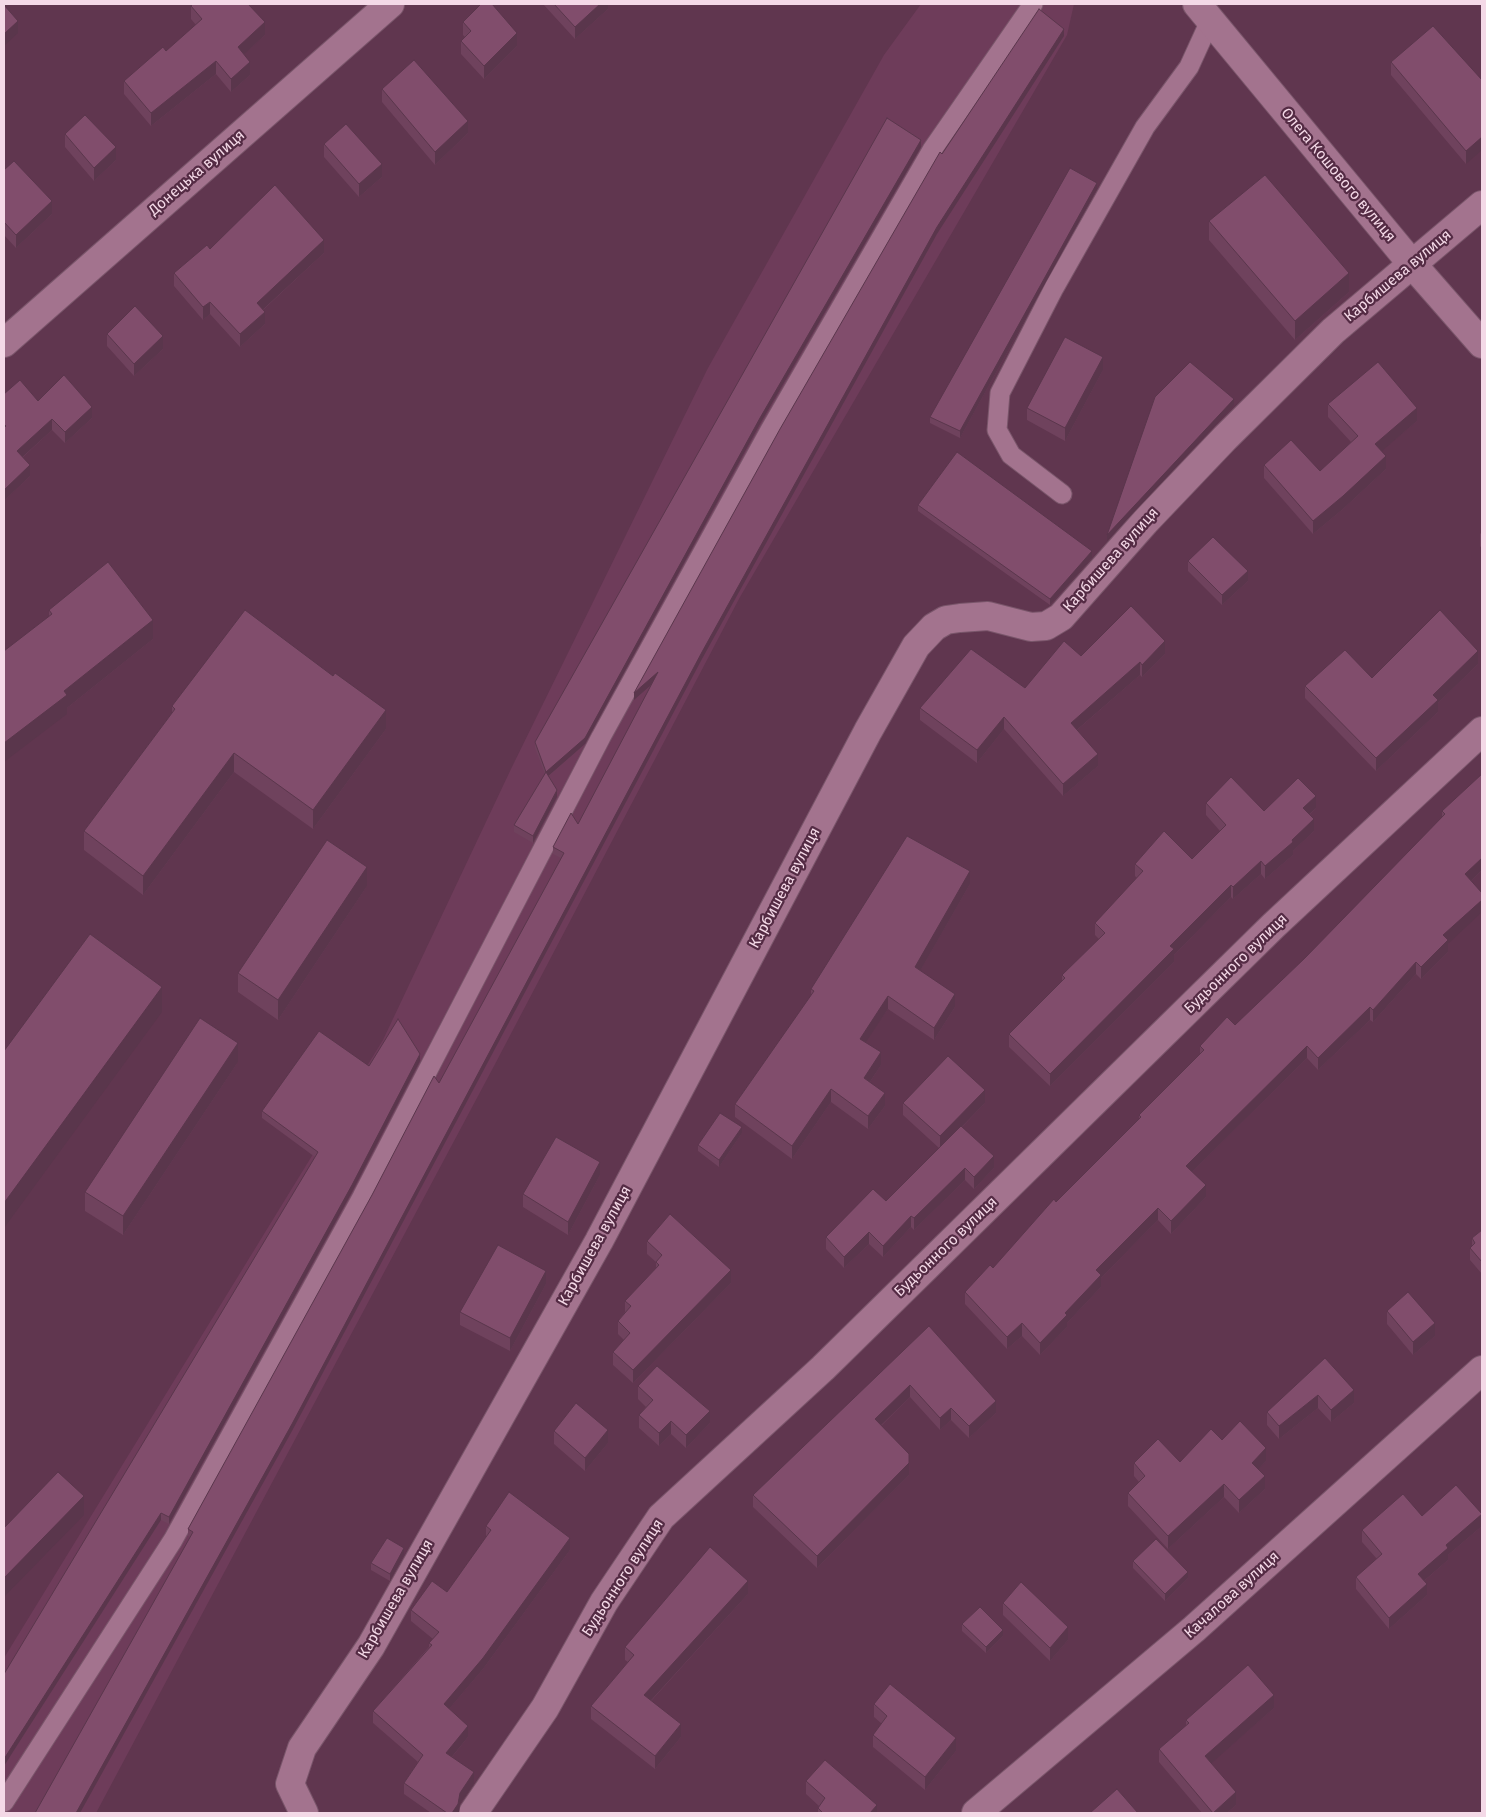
<!DOCTYPE html>
<html>
<head>
<meta charset="utf-8">
<style>
	body { margin:0 }
	#map { position:relative; width:1486px; height:1817px; overflow:hidden; background:#60364f; font-family:"Fira Sans",sans-serif }
	canvas { display:block }
	.frame { position:absolute; inset:0; border:5px solid #f4d9e7; pointer-events:none }
</style>
</head>
<body>
<div id="map">
<canvas width="1486" height="1817"></canvas>
<div class="frame"></div>
</div>
<script>
const ctx = document.querySelector('canvas').getContext('2d');
ctx.lineJoin = 'round';
function fillPath(path, color) { ctx.fillStyle = color; ctx.fill(path, 'evenodd'); }
const toPath = rows => new Path2D(rows.map(r => 'M' + r).join(''));
function strokePath(path, color, width, dash) { ctx.strokeStyle = color; ctx.lineWidth = width; ctx.lineCap = dash ? 'butt' : 'round'; ctx.setLineDash(dash || []); ctx.stroke(path); }
function write(font, color, halo, rows, align = 'center') {
  ctx.font = font + ' "Fira Sans",sans-serif'; ctx.lineWidth = 4.5; ctx.setLineDash([]); ctx.textBaseline = 'middle'; ctx.strokeStyle = halo; ctx.fillStyle = color; for (const [text, x, y, turn = 0] of rows) {
    ctx.save(); ctx.translate(x, y); ctx.rotate((+turn || 0) * Math.PI / 180); ctx.textAlign = isNaN(turn) ? turn : align; if (halo) ctx.strokeText(text, 0, 0); ctx.fillText(text, 0, 0); ctx.restore();
  }
}
fillPath(toPath([
	[921,4,1074,4,1067,35,740,597,494,1066,96,1813,4,1813,4,1658,383,1040,511,769,708,368,884,55]
]), '#6e3c5a');
const lane = toPath([
	[1062,494,1011,455,997,430,1000,393,1054,288,1145,127,1189,67,1210,21],
	[4,1802,173,1540,362,1197,601,737,770,430,932,150,1033,4]
]);
const street = toPath([
	[1197,4,1412,264,1482,344],
	[4,343,390,4],
	[304,1813,290,1784,302,1748,371,1646,599,1241,868,731,916,646,934,627,946,620,960,618,988,616,1031,627,1046,626,1061,617,1145,522,1225,438,1333,331,1482,205],
	[473,1813,545,1708,604,1602,661,1517,823,1368,1273,926,1482,731],
	[976,1813,1194,1629,1482,1370]
]);
strokePath(lane, '#79556a', 21);
strokePath(street, '#79556a', 30);
strokePath(lane, '#a3738e', 19);
strokePath(street, '#a3738e', 28);
fillPath(toPath([
	[543,4,608,4,608,9,575,39],
	[191,6,265,35,244,54,250,75,231,92,216,74,151,126,124,94,124,81,166,51,196,25,191,19],
	[463,22,517,46,484,79,461,54,461,41,465,37,463,35],
	[1064,36,937,234,702,659,292,1431,190,1537,188,1536,188,1529,439,1083,561,858,553,854,553,847,578,824,652,685,634,700,942,154],
	[1391,62,1482,80,1466,164,1391,75],
	[382,89,468,133,435,165,382,102],
	[65,134,116,160,94,181,65,147],
	[324,144,382,177,359,197,324,157],
	[921,147,760,424,585,744,549,776,557,797,533,843,514,832,514,825,545,774,535,748,535,742],
	[4,170,52,214,16,248,4,235],
	[1097,189,960,438,930,423,930,417],
	[1209,221,1349,292,1295,340,1209,240],
	[210,249,324,253,263,310,265,324,240,347,210,314,203,320,174,286,174,273],
	[107,334,163,349,134,376,107,346],
	[1103,370,1065,441,1027,420,1027,408],
	[4,394,38,401,92,418,65,443,52,430,23,457,30,476,4,501],
	[1328,404,1417,421,1381,451,1386,469,1343,509,1313,534,1264,478,1264,465,1320,471,1351,442,1328,417],
	[918,505,1092,558,1050,605,918,511],
	[1482,532,1482,549,1480,546,1480,534],
	[1188,561,1248,581,1222,605,1188,571],
	[49,610,153,639,67,708,67,714,49,617],
	[1165,654,1142,677,1140,675,1077,730,1098,766,1063,796,1004,729,977,763,920,720,920,708,1025,688,1081,656],
	[1478,664,1438,703,1438,712,1376,771,1305,698,1305,686,1372,678],
	[333,676,386,729,313,829,234,772,143,895,84,850,84,831,172,713,172,706],
	[1482,774,1482,870,1471,881,1448,944,1448,952,1421,979,1416,974,1373,1022,1370,1020,1318,1070,1307,1058,1192,1172,1206,1197,1171,1234,1158,1220,1101,1278,1101,1287,1067,1323,1067,1327,1040,1355,1022,1336,1007,1349,965,1304,965,1292,993,1268,1056,1202,1139,1119,1139,1115,1200,1054,1200,1046,1235,1025,1305,958,1442,818,1442,811],
	[1206,803,1264,811,1316,808,1310,814,1314,831,1293,851,1293,855,1265,879,1261,874,1233,899,1231,897,1174,955,1174,962,1050,1086,1009,1047,1009,1034,1062,981,1062,975,1099,939,1095,935,1095,923,1137,878,1135,876,1135,864,1192,859,1220,831,1206,815],
	[970,884,920,971,955,1007,934,1040,888,1009,865,1042,881,1065,870,1082,885,1106,868,1129,831,1102,792,1159,735,1117,735,1104,811,996,811,989],
	[367,886,278,1020,238,992,238,973],
	[420,1061,352,1192,169,1524,161,1520,4,1766,4,1674,315,1157,262,1118,262,1111,369,1066],
	[238,1062,123,1235,85,1211,85,1192],
	[903,1103,985,1103,962,1127,994,1168,974,1189,965,1180,914,1230,911,1227,883,1257,869,1244,844,1268,826,1249,826,1237,886,1201,939,1148,903,1115],
	[742,1133,719,1167,698,1151,698,1145],
	[600,1175,568,1235,523,1207,523,1194],
	[1482,1230,1482,1274,1470,1260,1470,1248,1472,1246,1472,1238],
	[647,1241,731,1283,633,1383,613,1365,613,1352,624,1340,618,1334,618,1321,625,1312,625,1301,656,1268,656,1262,647,1254],
	[546,1284,510,1351,460,1325,460,1312],
	[1387,1311,1435,1336,1413,1355,1387,1324],
	[929,1326,996,1413,969,1438,951,1420,940,1430,910,1397,881,1426,909,1475,817,1568,753,1507,753,1495],
	[1325,1358,1354,1403,1331,1422,1318,1408,1279,1439,1267,1425,1267,1412],
	[638,1386,710,1423,686,1448,671,1434,659,1446,639,1428,639,1415,646,1407,638,1399],
	[554,1431,608,1443,585,1471,554,1444],
	[1222,1440,1266,1461,1258,1469,1265,1489,1239,1513,1224,1497,1168,1549,1128,1506,1128,1493,1139,1482,1134,1476,1134,1463,1180,1462],
	[1422,1516,1482,1526,1448,1555,1448,1560,1424,1581,1427,1595,1389,1629,1356,1589,1356,1577,1377,1559,1362,1542,1362,1530],
	[486,1526,570,1550,483,1669,449,1709,468,1737,452,1757,474,1784,460,1804,459,1813,431,1813,404,1794,404,1783,418,1762,373,1723,373,1711,429,1647,429,1643,433,1639,411,1621,411,1610,447,1592,486,1538],
	[404,1555,390,1581,371,1570,371,1563],
	[1133,1561,1188,1578,1165,1601,1133,1568],
	[748,1594,651,1701,681,1737,655,1769,591,1719,591,1706,628,1662,625,1660,625,1647],
	[1003,1603,1068,1640,1050,1661,1003,1615],
	[962,1624,1003,1636,986,1653,962,1631],
	[874,1704,956,1751,925,1790,873,1747,873,1735,882,1724,874,1717],
	[1274,1708,1211,1763,1236,1805,1227,1813,1202,1813,1159,1762,1159,1749,1186,1726,1186,1720],
	[806,1781,877,1813,818,1813,818,1808,819,1806,806,1794]
]), '#6f425d');
fillPath(toPath([
	[600,4,608,4,608,9,575,39,575,27],
	[18,21,18,33,4,46,4,34],
	[265,22,265,35,238,60,238,47],
	[1064,29,1064,36,937,234,702,659,292,1431,80,1813,76,1813,702,652,937,227],
	[517,33,517,46,484,79,484,66],
	[216,61,216,74,151,126,151,113],
	[250,62,250,75,231,92,231,79],
	[468,121,468,133,435,165,435,152],
	[1482,137,1482,150,1466,164,1466,151],
	[921,140,921,147,760,424,585,744,546,778,546,772,760,418],
	[116,147,116,160,94,181,94,168],
	[382,164,382,177,359,197,359,184],
	[1097,183,1097,189,960,438,960,431],
	[52,201,52,214,16,248,16,235],
	[324,240,324,253,257,315,257,303],
	[1349,273,1349,292,1295,340,1295,321],
	[210,302,210,314,203,320,203,307],
	[265,312,265,324,240,347,240,334],
	[163,336,163,349,134,376,134,364],
	[1103,357,1103,370,1065,441,1065,428],
	[1234,399,1234,405,1107,541,1107,535],
	[92,407,92,418,65,443,65,432],
	[1417,408,1417,421,1375,457,1375,444],
	[52,419,52,430,17,462,17,451],
	[1386,456,1386,469,1343,509,1313,534,1313,521],
	[30,465,30,476,4,501,4,490],
	[1092,551,1092,558,1050,605,1050,599],
	[1248,571,1248,581,1222,605,1222,595],
	[153,620,153,639,67,708,67,714,4,762,4,743,64,691],
	[1165,641,1165,654,1142,677,1142,665],
	[1478,651,1478,664,1438,703,1438,712,1376,771,1376,758,1433,695],
	[1140,662,1140,675,1071,735,1071,723],
	[658,672,658,679,634,700,634,693],
	[386,710,386,729,313,829,313,810],
	[1004,717,1004,729,977,763,977,750],
	[234,753,234,772,143,895,143,876],
	[1098,754,1098,766,1063,796,1063,784],
	[557,790,557,797,533,843,533,836],
	[1316,796,1316,808,1303,820,1303,808],
	[1314,819,1314,831,1293,851,1293,855,1265,879,1265,866],
	[1482,858,1482,870,1465,887,1465,874],
	[1261,861,1261,874,1233,899,1233,887],
	[367,867,367,886,278,1020,278,1000],
	[970,871,970,884,915,980,915,967],
	[1231,885,1231,897,1174,955,1174,962,1050,1086,1050,1074,1170,946],
	[1482,900,1482,912,1448,944,1448,952,1421,979,1421,967,1443,935],
	[1416,962,1416,974,1373,1022,1373,1010],
	[162,987,162,1012,4,1228,4,1203],
	[955,994,955,1007,934,1040,934,1028],
	[888,996,888,1009,860,1051,860,1039],
	[1370,1007,1370,1020,1318,1070,1318,1058],
	[238,1043,238,1062,123,1235,123,1216],
	[1307,1046,1307,1058,1186,1178,1186,1166],
	[881,1052,881,1065,864,1091,864,1078],
	[420,1054,420,1061,352,1192,169,1524,169,1517],
	[831,1089,831,1102,792,1159,792,1146],
	[985,1090,985,1103,940,1149,940,1136],
	[885,1093,885,1106,868,1129,868,1116],
	[742,1127,742,1133,719,1167,719,1160],
	[994,1156,994,1168,974,1189,974,1177],
	[600,1162,600,1175,568,1235,568,1222],
	[965,1168,965,1180,914,1230,914,1218],
	[1206,1185,1206,1197,1171,1234,1171,1221],
	[1158,1208,1158,1220,1101,1278,1101,1287,1067,1323,1067,1327,1040,1355,1040,1343,1065,1313,1096,1270],
	[911,1216,911,1227,883,1257,883,1246],
	[869,1232,869,1244,844,1268,844,1257],
	[731,1270,731,1283,633,1383,633,1370],
	[546,1271,546,1284,510,1351,510,1338],
	[1022,1323,1022,1336,1007,1349,1007,1337],
	[1435,1323,1435,1336,1413,1355,1413,1342],
	[910,1385,910,1397,875,1431,875,1419],
	[1354,1390,1354,1403,1331,1422,1331,1410],
	[1318,1395,1318,1408,1279,1439,1279,1426],
	[996,1401,996,1413,969,1438,969,1426],
	[951,1408,951,1420,940,1430,940,1418],
	[710,1411,710,1423,686,1448,686,1435],
	[671,1421,671,1434,659,1446,659,1433],
	[608,1430,608,1443,585,1471,585,1458],
	[1266,1448,1266,1461,1252,1476,1252,1463],
	[909,1463,909,1475,817,1568,817,1556],
	[1265,1476,1265,1489,1239,1513,1239,1500],
	[1224,1484,1224,1497,1168,1549,1168,1536],
	[84,1496,84,1515,4,1597,4,1578],
	[161,1513,161,1520,4,1766,4,1759],
	[1482,1514,1482,1526,1448,1555,1448,1560,1418,1586,1418,1574,1446,1545],
	[570,1538,570,1550,483,1669,444,1715,444,1704],
	[404,1548,404,1555,390,1581,390,1574],
	[1188,1572,1188,1578,1165,1601,1165,1594],
	[748,1581,748,1594,644,1708,644,1695],
	[1427,1584,1427,1595,1389,1629,1389,1618],
	[1068,1627,1068,1640,1050,1661,1050,1648],
	[1003,1630,1003,1636,986,1653,986,1647],
	[1274,1695,1274,1708,1205,1769,1205,1756],
	[681,1724,681,1737,655,1769,655,1756],
	[468,1726,468,1737,446,1764,446,1753],
	[956,1738,956,1751,925,1790,925,1777],
	[474,1772,474,1784,460,1804,459,1813,452,1813,460,1793],
	[1236,1792,1236,1805,1227,1813,1213,1813],
	[877,1805,877,1813,870,1813]
]), '#5a364c');
const building = toPath([
	[193,4,248,4,265,22,238,47,250,62,231,79,216,61,151,113,124,81,163,47,166,51,202,19,191,6,193,4],
	[481,4,492,4,517,33,484,66,461,41,471,31,463,22,481,4],
	[554,4,600,4,575,27,554,4],
	[4,5,18,21,4,34,4,5],
	[1039,9,1064,29,937,227,702,652,292,1424,76,1813,35,1813,193,1532,188,1529,372,1195,434,1076,439,1083,564,853,553,847,571,813,578,824,658,672,634,693,780,429,940,152,942,154,1039,9],
	[1433,26,1482,80,1482,137,1466,151,1391,62,1433,26],
	[414,60,468,121,435,152,382,89,414,60],
	[85,115,116,147,94,168,65,134,85,115],
	[887,118,921,140,760,418,585,738,546,772,535,742,887,118],
	[346,124,382,164,359,184,324,144,346,124],
	[14,161,52,201,16,235,4,222,4,170,14,161],
	[1070,168,1097,183,960,431,930,417,1070,168],
	[1265,175,1349,273,1295,321,1209,221,1265,175],
	[275,185,324,240,257,303,265,312,240,334,210,302,203,307,174,273,207,245,210,249,275,185],
	[135,306,163,336,134,364,107,334,135,306],
	[1065,337,1103,357,1065,428,1027,408,1065,337],
	[1190,362,1234,399,1107,535,1155,397,1190,362],
	[1378,362,1417,408,1375,444,1386,456,1343,496,1313,521,1264,465,1291,440,1320,471,1358,436,1328,404,1378,362],
	[64,375,92,407,65,432,52,419,17,451,30,465,4,490,4,428,6,426,4,424,4,394,20,380,38,401,64,375],
	[957,452,1092,551,1050,599,918,505,957,452],
	[1213,537,1248,571,1222,595,1188,561,1213,537],
	[108,562,153,620,64,691,67,695,4,743,4,651,52,614,49,610,108,562],
	[1131,606,1165,641,1142,665,1140,662,1071,723,1098,754,1063,784,1004,717,977,750,920,708,971,649,1025,688,1064,641,1081,656,1131,606],
	[245,610,333,676,335,673,386,710,313,810,234,753,143,876,84,831,175,709,172,706,245,610],
	[1440,610,1478,651,1433,695,1438,700,1376,758,1305,686,1345,650,1372,678,1440,610],
	[546,772,557,790,533,836,514,825,546,772],
	[1482,774,1482,858,1465,874,1482,893,1482,900,1443,935,1448,940,1421,967,1416,962,1373,1010,1370,1007,1318,1058,1307,1046,1186,1166,1206,1185,1171,1221,1158,1208,1096,1270,1101,1275,1065,1313,1067,1315,1040,1343,1022,1323,1007,1337,965,1292,990,1265,993,1268,1054,1199,1056,1202,1141,1117,1139,1115,1204,1050,1200,1046,1227,1017,1235,1025,1305,958,1445,814,1442,811,1482,774],
	[1231,777,1264,811,1298,778,1316,796,1303,808,1314,819,1292,840,1293,842,1265,866,1261,861,1233,887,1231,885,1170,946,1174,949,1050,1074,1009,1034,1065,978,1062,975,1105,933,1095,923,1143,871,1135,864,1164,831,1192,859,1226,825,1206,803,1231,777],
	[907,836,970,871,915,967,955,994,934,1028,888,996,860,1039,881,1052,864,1078,885,1093,868,1116,831,1089,792,1146,735,1104,814,991,811,989,907,836],
	[327,840,367,867,278,1000,238,973,327,840],
	[90,934,162,987,4,1203,4,1051,90,934],
	[200,1018,238,1043,123,1216,85,1192,200,1018],
	[398,1019,420,1054,352,1185,169,1517,161,1513,4,1759,4,1674,318,1152,262,1111,319,1031,369,1066,398,1019],
	[948,1056,985,1090,940,1136,903,1103,948,1056],
	[720,1113,742,1127,719,1160,698,1145,720,1113],
	[961,1126,994,1156,974,1177,965,1168,914,1218,911,1216,883,1246,869,1232,844,1257,826,1237,873,1189,886,1201,961,1126],
	[556,1137,600,1162,568,1222,523,1194,556,1137],
	[670,1214,731,1270,633,1370,613,1352,630,1333,618,1321,631,1306,625,1301,659,1265,656,1262,662,1255,647,1241,670,1214],
	[1482,1230,1482,1262,1470,1248,1475,1243,1472,1238,1482,1230],
	[498,1245,546,1271,510,1338,460,1312,498,1245],
	[1408,1292,1435,1323,1413,1342,1387,1311,1408,1292],
	[929,1326,996,1401,969,1426,951,1408,940,1418,910,1385,875,1419,909,1454,909,1463,817,1556,753,1495,929,1326],
	[1325,1358,1354,1390,1331,1410,1318,1395,1279,1426,1267,1412,1325,1358],
	[657,1366,710,1411,686,1435,671,1421,659,1433,639,1415,653,1400,638,1386,657,1366],
	[576,1403,608,1430,585,1458,554,1431,576,1403],
	[1240,1421,1266,1448,1252,1463,1265,1476,1239,1500,1224,1484,1168,1536,1128,1493,1145,1476,1134,1463,1158,1439,1180,1462,1211,1429,1222,1440,1240,1421],
	[58,1472,84,1496,4,1578,4,1528,58,1472],
	[1456,1485,1482,1514,1446,1545,1448,1548,1418,1574,1427,1584,1389,1618,1356,1577,1382,1554,1362,1530,1403,1494,1422,1516,1456,1485],
	[509,1492,570,1538,483,1658,444,1704,468,1726,446,1753,474,1772,460,1793,458,1804,452,1813,447,1813,404,1783,423,1755,373,1711,432,1645,429,1643,439,1632,411,1610,432,1581,447,1592,491,1530,486,1526,509,1492],
	[387,1538,404,1548,390,1574,371,1563,387,1538],
	[1156,1539,1188,1572,1165,1594,1133,1561,1156,1539],
	[710,1547,748,1581,644,1695,681,1724,655,1756,591,1706,634,1655,625,1647,710,1547],
	[1021,1582,1068,1627,1050,1648,1003,1603,1021,1582],
	[980,1607,1003,1630,986,1647,962,1624,980,1607],
	[1248,1665,1274,1695,1205,1756,1236,1792,1213,1813,1159,1749,1189,1723,1186,1720,1248,1665],
	[890,1684,956,1738,925,1777,873,1735,887,1716,874,1704,890,1684],
	[825,1760,877,1805,870,1813,823,1813,818,1808,825,1798,806,1781,825,1760],
	[1117,1789,1138,1813,1090,1813,1117,1789]
]);
fillPath(building, '#814d6c');
strokePath(building, '#5a364c', 1);
write('15px', '#f4d9e7', '#542b44', [
	["Донецька вулиця",197,173,-41],
	["Олега Кошового вулиця",1338,175,50],
	["Карбишева вулиця",1398,276,-40],
	["Карбишева вулиця",1111,560,-48],
	["Карбишева вулиця",785,888,-62],
	["Будьонного вулиця",1236,964,-44],
	["Карбишева вулиця",595,1246,-61],
	["Будьонного вулиця",946,1247,-44],
	["Будьонного вулиця",623,1578,-57],
	["Качалова вулиця",1232,1595,-42],
	["Карбишева вулиця",396,1599,-60]
]);
</script>
</body>
</html>
